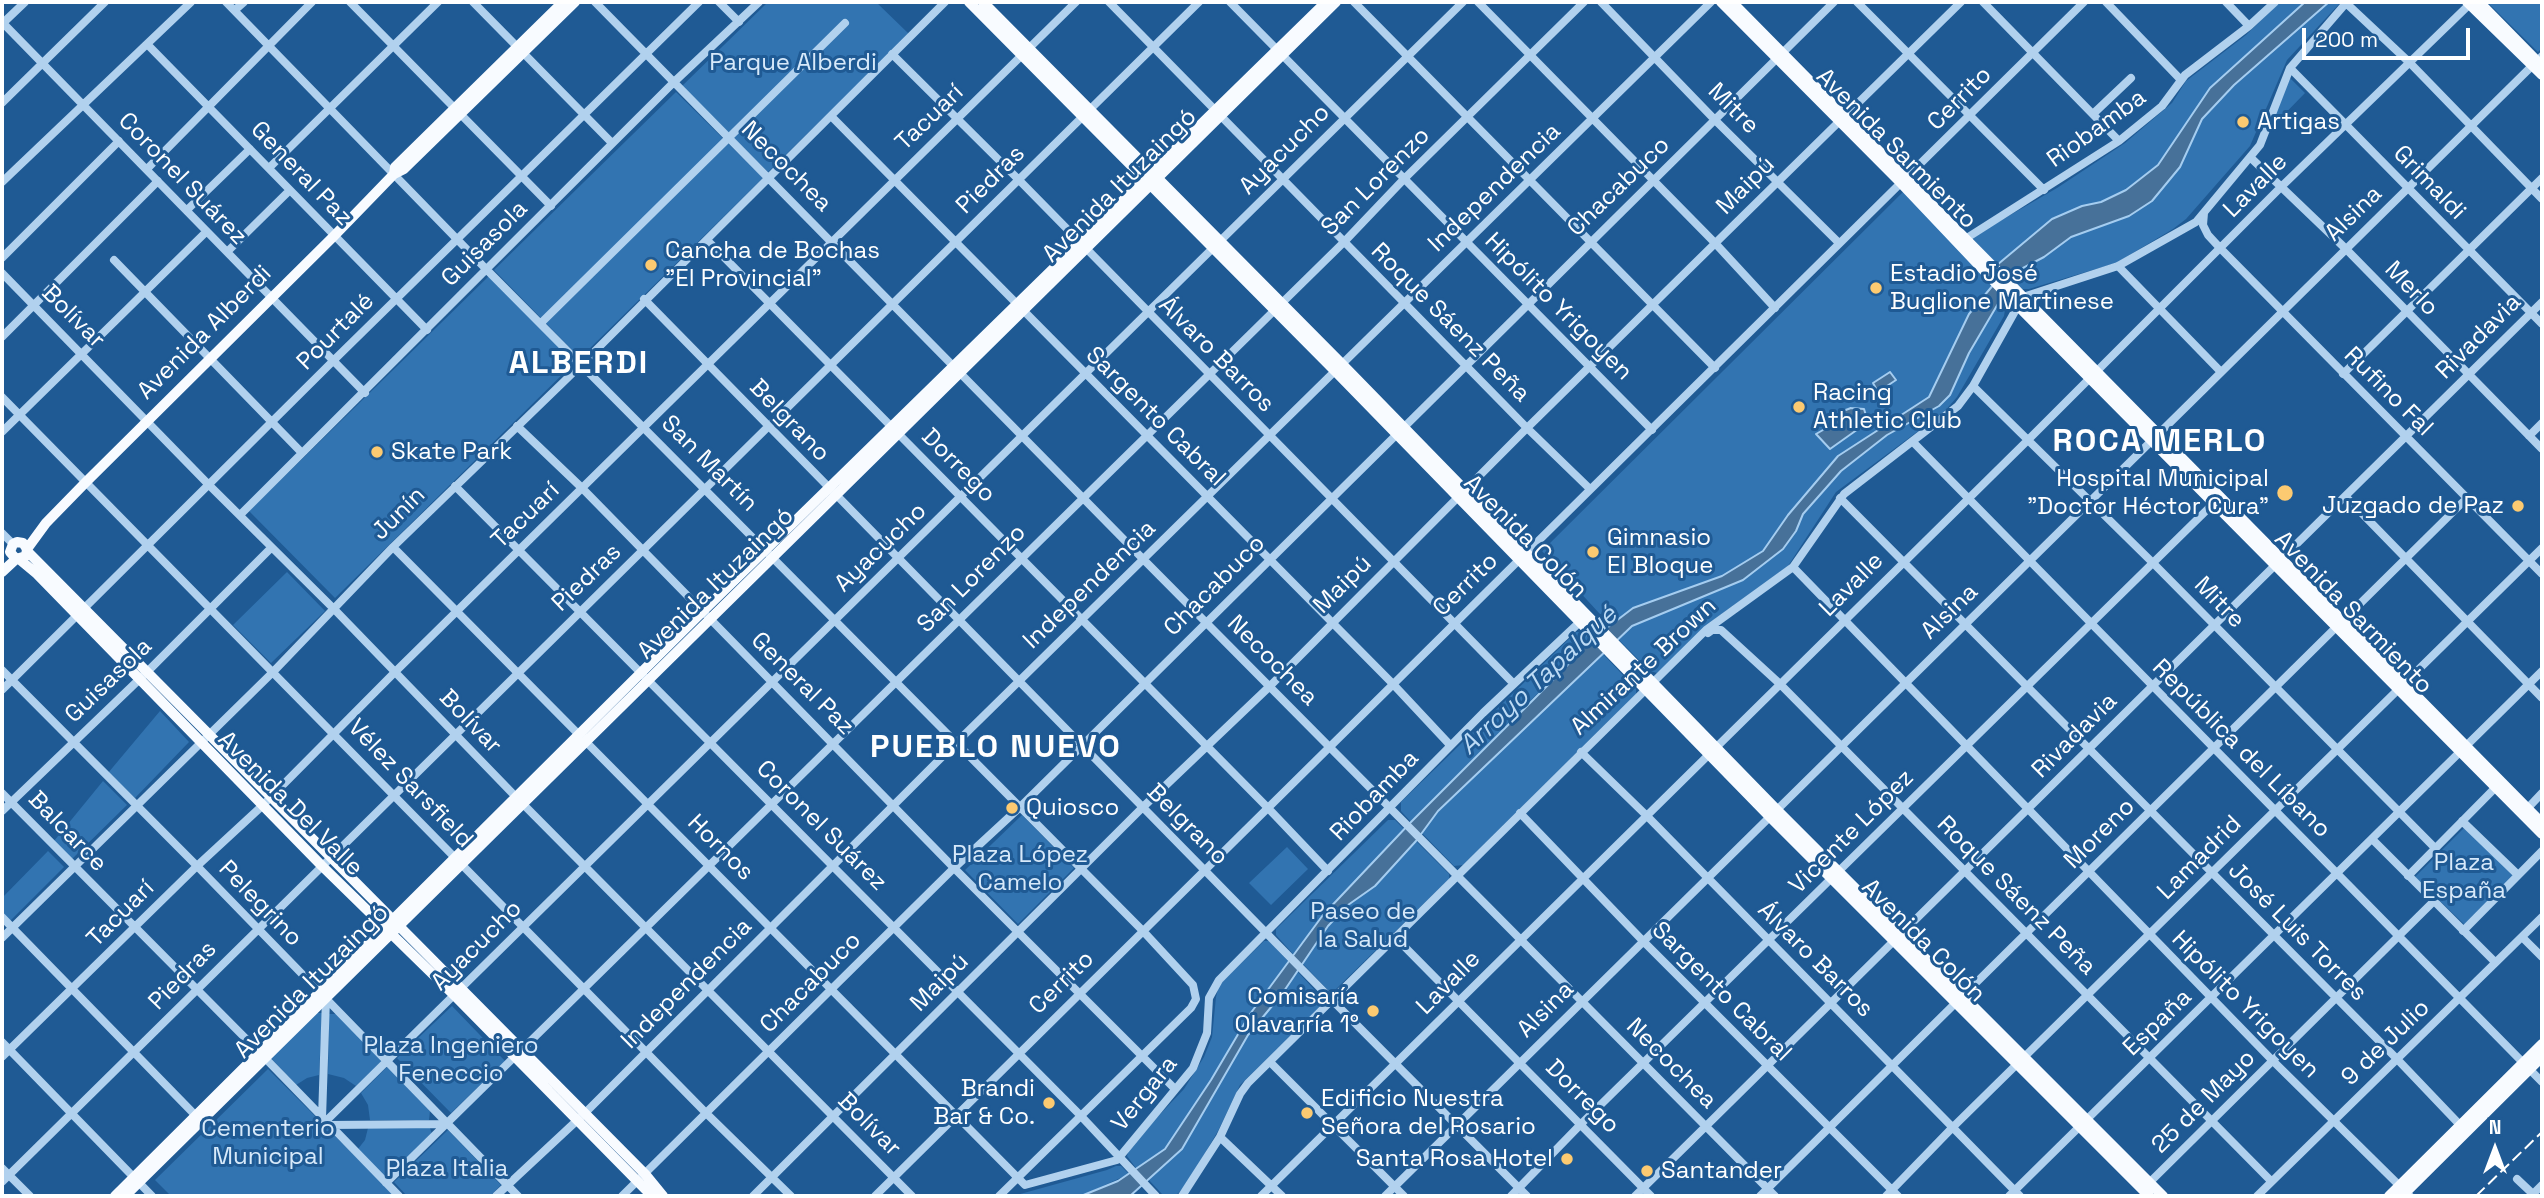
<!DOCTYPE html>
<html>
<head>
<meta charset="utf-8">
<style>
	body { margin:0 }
	#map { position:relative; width:2544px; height:1198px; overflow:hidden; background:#1f5a94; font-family:"Space Grotesk",sans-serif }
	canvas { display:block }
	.frame { position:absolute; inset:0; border:4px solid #fff; pointer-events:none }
	.north { position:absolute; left:2460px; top:1114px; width:70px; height:70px; -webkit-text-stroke:5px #1f5a94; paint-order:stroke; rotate:0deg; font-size:19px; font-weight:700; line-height:28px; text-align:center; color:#fff }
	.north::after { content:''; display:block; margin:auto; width:24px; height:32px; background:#fff; clip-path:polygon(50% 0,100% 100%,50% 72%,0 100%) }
	.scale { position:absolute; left:2302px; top:28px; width:168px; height:32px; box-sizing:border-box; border:4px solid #fff; border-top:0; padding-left:9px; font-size:21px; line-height:24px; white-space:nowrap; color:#fff; -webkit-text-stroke:5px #1f5a94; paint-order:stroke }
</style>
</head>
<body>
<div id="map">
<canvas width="2544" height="1198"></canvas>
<div class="frame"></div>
<div class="north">N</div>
<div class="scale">200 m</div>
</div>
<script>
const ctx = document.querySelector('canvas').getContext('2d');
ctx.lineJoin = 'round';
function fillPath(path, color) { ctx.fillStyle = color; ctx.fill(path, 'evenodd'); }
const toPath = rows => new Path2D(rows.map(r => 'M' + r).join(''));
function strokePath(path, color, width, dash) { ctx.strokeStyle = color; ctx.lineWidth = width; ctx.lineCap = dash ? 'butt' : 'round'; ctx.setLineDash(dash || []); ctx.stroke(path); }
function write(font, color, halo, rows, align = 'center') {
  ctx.font = font + ' "Space Grotesk",sans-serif'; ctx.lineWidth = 6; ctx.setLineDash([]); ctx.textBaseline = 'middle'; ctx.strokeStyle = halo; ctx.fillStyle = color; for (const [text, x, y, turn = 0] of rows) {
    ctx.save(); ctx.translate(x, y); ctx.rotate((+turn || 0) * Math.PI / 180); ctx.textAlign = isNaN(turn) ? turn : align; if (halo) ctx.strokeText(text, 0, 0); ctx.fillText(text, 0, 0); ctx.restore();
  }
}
fillPath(toPath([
	[768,2,876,2,909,34,768,172,682,86],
	[2280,2,2305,2,2210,88,2158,165,2126,190,2101,202,2082,206,1997,265,1973,239,1974,236,2057,188,2125,143,2172,103,2186,81,2246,35],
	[2329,2,2341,2,2287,60,2250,146,2186,219,2173,229,2116,263,2029,289,2021,289,2012,280,2024,268,2044,257,2071,237,2180,167,2202,119,2234,85],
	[2487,2,2542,2,2542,48,2538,52],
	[2290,78,2305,93,2268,131],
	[676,92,763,178,580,358,494,270],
	[1906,189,1994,284,1969,314,1929,397,1838,456,1788,515,1763,551,1722,576,1633,608,1610,625,1542,551],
	[489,276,574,363,335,598,249,511],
	[2003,294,2007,298,2004,316,1957,397,1944,412,1836,492,1788,566,1716,618,1657,673,1650,671,1618,639,1632,626,1743,580,1796,531,1803,514,1841,471,1887,435,1939,406,1950,395,1969,353],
	[287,572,325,611,271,663,233,625],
	[1576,632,1583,632,1590,640,1411,822,1401,811,1401,802],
	[1603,654,1636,689,1636,694,1463,865,1454,866,1422,833,1438,811,1508,742],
	[160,711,189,742,135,798,108,773],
	[103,781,127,805,72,859,54,841],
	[1022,815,1074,868,1018,924,965,870],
	[1388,820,1395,820,1404,829,1323,915,1293,954,1276,935,1276,929],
	[2464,828,2514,876,2465,925,2415,877],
	[1416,841,1449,874,1449,879,1336,989,1328,990,1303,964,1328,926,1348,905,1375,886],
	[1287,847,1308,869,1271,905,1249,883],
	[48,851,64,867,10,921,2,913,2,898],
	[1264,941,1269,941,1288,961,1250,1014,1211,1080,1165,1149,1136,1168,1127,1156,1130,1146,1184,1089,1204,1057,1212,1037,1216,997,1219,985],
	[1297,971,1322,998,1321,1006,1240,1085,1218,1131,1185,1187,1176,1195,1162,1194,1149,1180,1182,1149,1248,1035],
	[452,1006,505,1061,451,1113,397,1058],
	[315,1013,322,1013,319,1075,307,1078,296,1085,271,1058],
	[329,1014,337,1014,383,1061,356,1086,344,1078,328,1074],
	[388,1066,430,1111,429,1120,370,1120,368,1105,361,1093],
	[268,1069,395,1196,171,1196,155,1180],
	[368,1128,430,1128,432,1134,386,1179,358,1149,365,1140],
	[448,1130,501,1185,490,1196,407,1196,394,1182],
	[1116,1166,1121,1166,1129,1174,1081,1196,1013,1196,1107,1170]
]), '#3274b1');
const water = toPath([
	[2305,2,2329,2,2234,85,2202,119,2180,167,2152,201,2129,216,2071,237,2044,257,2023,268,2012,280,1969,353,1950,395,1939,406,1887,435,1841,471,1803,514,1796,531,1783,549,1743,580,1632,626,1438,811,1416,841,1375,886,1348,905,1328,926,1282,994,1248,1035,1182,1149,1130,1196,1081,1196,1118,1181,1165,1149,1211,1080,1250,1014,1323,915,1411,822,1565,668,1582,647,1633,608,1722,576,1763,551,1788,515,1838,456,1929,397,1969,314,1994,284,1997,265,2052,219,2082,206,2101,202,2126,190,2158,165,2210,88,2305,2],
	[1890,372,1896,380,1878,392,1873,383,1890,372],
	[1851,408,1864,409,1868,422,1830,449,1816,434,1830,426,1834,418,1843,411,1851,408]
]);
fillPath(water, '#477199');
strokePath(water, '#a5cdf0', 2);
strokePath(toPath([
	[226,2,486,269,1143,931,1193,985,1196,999,1191,1008,999,1196],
	[350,2,551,206],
	[473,2,612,143],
	[595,2,1144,560,1775,1196],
	[719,2,739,22],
	[1109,2,1527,428,1590,489],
	[1230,2,1652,430],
	[1354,2,1715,368],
	[1478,2,1715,243,1775,308],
	[1601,2,1715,120,1839,243],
	[1857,2,2044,190],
	[1983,2,2119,141],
	[2106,2,2181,80],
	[2226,2,2249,26],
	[2346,3,2410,63,2542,199],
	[235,10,244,2],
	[2,22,365,393],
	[3,23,25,2],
	[147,44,427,330],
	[892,54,1019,180,1513,683],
	[2290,68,2542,324],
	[2,103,105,2],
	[2093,114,2131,78],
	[831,116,1392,683,1450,745],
	[2251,158,2346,249,2542,449],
	[269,168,438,2],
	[147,169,312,2],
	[2,182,191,2],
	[187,210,250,149],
	[2204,213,2203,225,2208,235,2220,248,2542,574],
	[707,240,1268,808,1328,871],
	[1962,241,2119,141,2162,106,2185,75,2249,26,2275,2],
	[227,252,289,191],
	[2,258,119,141],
	[114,260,302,453],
	[2118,266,2221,372],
	[2,273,209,485,335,610,516,797,912,1196],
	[644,299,1332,1000,1527,1196],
	[541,323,845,23],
	[2,337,158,181],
	[2343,374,2542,178],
	[1973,386,2153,563,2435,848],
	[2,397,707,1114,791,1196],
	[517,426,582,488,954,868,1175,1089],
	[2,432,206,232],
	[2529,436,2542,423],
	[1913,442,2542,1082],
	[455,486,1080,1115,1156,1196],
	[2346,497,2542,698],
	[1840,498,2398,1060,2460,1125],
	[240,515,674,82,759,2],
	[2,533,13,544],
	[393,547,1025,1185,1117,1160,1193,1068,1207,1033,1209,998,1219,980,1483,713,1583,619],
	[1793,567,2273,1061,2410,1196],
	[1708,633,1712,630,1721,630,1780,684,2271,1181],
	[2,670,197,866,518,1196],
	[2,690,333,361,699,2],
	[1581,752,1647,816,2020,1196],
	[2,793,265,1058,399,1196],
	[2,811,148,671,271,548],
	[2525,811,2542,793],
	[1520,813,1643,941,1898,1196],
	[2462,821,2517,874],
	[2372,839,2495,962],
	[2408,876,2496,787],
	[2,917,198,1118],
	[2463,931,2542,851],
	[1395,937,1651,1196],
	[2522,937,2542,957],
	[2,938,273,672,393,547,582,364,945,2],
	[2,1042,152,1196],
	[2,1057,197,866,262,806,395,672,1076,2],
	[1270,1062,1404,1196],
	[322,1118,326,998],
	[325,1122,1463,2],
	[329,1125,446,1124],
	[1220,1137,1282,1196],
	[2,1168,30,1196],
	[2517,1179,2535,1196],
	[2,1182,1199,2],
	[386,1183,1344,242,1404,179,1584,2],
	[2153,1185,2150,1182,2434,901],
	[496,1196,585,1113,956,743,1711,2],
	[622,1196,954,868,1019,808,1834,2],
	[753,1196,1143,807,1270,686,1527,428,1961,2],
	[875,1196,2084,2],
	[1182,1196,1220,1137,1240,1094,1248,1083,1706,630,1793,567,1844,494,1958,406,1973,386,2023,297,2118,266,2196,222,2260,145,2290,68,2347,2],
	[1261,1196,2029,439,2281,187,2472,2],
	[1385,1196,2542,56],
	[1511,1196,1581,1124,2217,500],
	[1635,1196,2542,302],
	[1760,1196,2466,499],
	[1886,1196,1952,1128,2542,548],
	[2009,1196,2542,671],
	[2257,1196,2542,917],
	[2531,1196,2542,1185]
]), '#b1d1ee', 8);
strokePath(toPath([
	[969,2,1336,372,1770,817,2149,1196],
	[983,2,1343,365,1777,810,2163,1196],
	[1721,2,1902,184,2010,298,2542,834],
	[1732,2,2542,823],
	[2467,2,2542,75],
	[2479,2,2542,66],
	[394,174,404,169,575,2],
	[27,549,23,543,17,542,13,544,10,552,16,559,26,556,27,549,46,523,85,483,334,236,394,174,395,167,563,2],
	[27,551,645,1174,663,1196],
	[19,559,37,574,322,866,455,996,652,1196],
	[2,572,16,559],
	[115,1196,703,611,1326,2],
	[125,1196,1336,2],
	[2389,1196,2542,1044],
	[2402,1196,2542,1057]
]), '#f8fbff', 10);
strokePath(toPath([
	[2476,1196,2542,1132]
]), '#fff', 2, [12, 5]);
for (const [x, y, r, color] of [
	[2243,122,7,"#fcca71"],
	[651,265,7,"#fcca71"],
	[1876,288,7,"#fcca71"],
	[1799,407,7,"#fcca71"],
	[377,452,7,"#fcca71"],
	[2285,493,9,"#fcca71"],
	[2518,506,7,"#fcca71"],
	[1593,552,7,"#fcca71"],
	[1012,808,7,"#fcca71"],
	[1373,1011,7,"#fcca71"],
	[1049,1103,7,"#fcca71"],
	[1307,1113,7,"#fcca71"],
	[1567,1159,7,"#fcca71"],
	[1647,1171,7,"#fcca71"]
]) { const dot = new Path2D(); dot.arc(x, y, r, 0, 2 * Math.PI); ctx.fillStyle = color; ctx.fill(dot); strokePath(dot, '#1f5a94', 2.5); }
write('24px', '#d7e9fa', '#1f5a94', [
	["Parque Alberdi",793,63],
	["Plaza López",1020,855],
	["Camelo",1020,883],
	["Plaza",2464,863],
	["España",2464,891],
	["Paseo de",1363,912],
	["la Salud",1363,940],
	["Plaza Ingeniero",451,1046],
	["Feneccio",451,1074],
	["Cementerio",268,1129],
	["Municipal",268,1157],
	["Plaza Italia",447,1169]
]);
write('24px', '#fff', '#1f5a94', [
	["Cerrito",1960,99,-45],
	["Mitre",1733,109,45],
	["Tacuarí",930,118,-44],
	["Riobamba",2097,129,-36],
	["Avenida Sarmiento",1896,149,45],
	["Ayacucho",1285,150,-45],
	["Necochea",786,167,45],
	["General Paz",301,174,46],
	["Coronel Suárez",182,179,46],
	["Piedras",991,180,-45],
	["San Lorenzo",1376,182,-45],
	["Grimaldi",2429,183,46],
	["Avenida Ituzaingó",1120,186,-45],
	["Maipú",1746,186,-45],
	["Lavalle",2256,186,-45],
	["Chacabuco",1619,187,-44],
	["Independencia",1495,188,-44],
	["Alsina",2354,214,-44],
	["Guisasola",485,244,-45],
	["Merlo",2411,289,46],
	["Hipólito Yrigoyen",1558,307,45],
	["Bolívar",73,317,45],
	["Roque Sáenz Peña",1450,323,45],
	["Pourtalé",336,332,-45],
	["Avenida Alberdi",205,333,-45],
	["Rivadavia",2479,337,-45],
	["Álvaro Barros",1216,355,45],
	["Rufino Fal",2388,392,45],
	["Sargento Cabral",1155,417,45],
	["Belgrano",789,421,46],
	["San Martín",709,464,45],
	["Dorrego",958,466,45],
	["Junín",399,514,-45],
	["Tacuarí",526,516,-44],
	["Avenida Colón",1525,537,45],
	["Ayacucho",881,548,-44],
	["Piedras",587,578,-44],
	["San Lorenzo",972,579,-45],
	["Avenida Ituzaingó",716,584,-44],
	["Independencia",1090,585,-44],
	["Maipú",1343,585,-45],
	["Cerrito",1466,585,-44],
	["Lavalle",1852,585,-45],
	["Chacabuco",1215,586,-45],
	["Mitre",2219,603,46],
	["Alsina",1950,612,-44],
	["Avenida Sarmiento",2353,613,46],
	["Necochea",1272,661,45],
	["Almirante Brown",1644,667,-43],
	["Guisasola",109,681,-44],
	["General Paz",802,684,45],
	["Bolívar",470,722,46],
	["Rivadavia",2075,736,-45],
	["República del Líbano",2241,749,45],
	["Vélez Sarsfield",410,784,46],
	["Riobamba",1375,796,-46],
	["Avenida Del Valle",290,804,45],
	["Belgrano",1187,825,45],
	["Coronel Suárez",821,826,45],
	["Balcarce",67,832,46],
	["Vicente López",1852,832,-45],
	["Moreno",2100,834,-45],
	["Hornos",720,848,45],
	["Lamadrid",2200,858,-45],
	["Roque Sáenz Peña",2016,896,45],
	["Pelegrino",260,904,46],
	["Tacuarí",121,914,-45],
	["José Luis Torres",2297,932,45],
	["Avenida Colón",1923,941,45],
	["Ayacucho",477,946,-45],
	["Álvaro Barros",1815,960,45],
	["Piedras",183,976,-46],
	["Avenida Ituzaingó",312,982,-45],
	["Chacabuco",811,983,-45],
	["Maipú",940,983,-45],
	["Cerrito",1062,983,-44],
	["Lavalle",1449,983,-45],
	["Independencia",687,984,-45],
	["Sargento Cabral",1721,992,45],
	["Hipólito Yrigoyen",2245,1005,45],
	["Alsina",1546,1010,-45],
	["España",2158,1023,-44],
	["9 de Julio",2386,1043,-44],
	["Necochea",1671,1064,45],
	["Vergara",1145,1094,-51],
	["Dorrego",1582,1097,45],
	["25 de Mayo",2204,1102,-45],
	["Bolívar",869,1125,45]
]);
write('24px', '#fff', '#1f5a94', [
	["Artigas",2257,122],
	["Cancha de Bochas",665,251],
	["\"El Provincial\"",665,279],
	["Estadio José",1890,274],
	["Buglione Martinese",1890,302],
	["Racing",1813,393],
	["Athletic Club",1813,421],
	["Skate Park",391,452],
	["Hospital Municipal",2269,479,"right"],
	["\"Doctor Héctor Cura\"",2269,507,"right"],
	["Juzgado de Paz",2504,506,"right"],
	["Gimnasio",1607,538],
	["El Bloque",1607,566],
	["Quiosco",1026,808],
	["Comisaría",1359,997,"right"],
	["Olavarría 1°",1359,1025,"right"],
	["Brandi",1035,1089,"right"],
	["Bar & Co.",1035,1117,"right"],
	["Edificio Nuestra",1321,1099],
	["Señora del Rosario",1321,1127],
	["Santa Rosa Hotel",1553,1159,"right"],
	["Santander",1661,1171]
], 'left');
write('italic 26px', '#bddbf5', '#1f5a94', [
	["Arroyo Tapalqué",1539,681,-43]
]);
ctx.letterSpacing = '2px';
write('bold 32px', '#fff', '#1f5a94', [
	["ALBERDI",579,364],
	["ROCA MERLO",2160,442],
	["PUEBLO NUEVO",996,748]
]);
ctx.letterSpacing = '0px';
</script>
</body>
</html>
